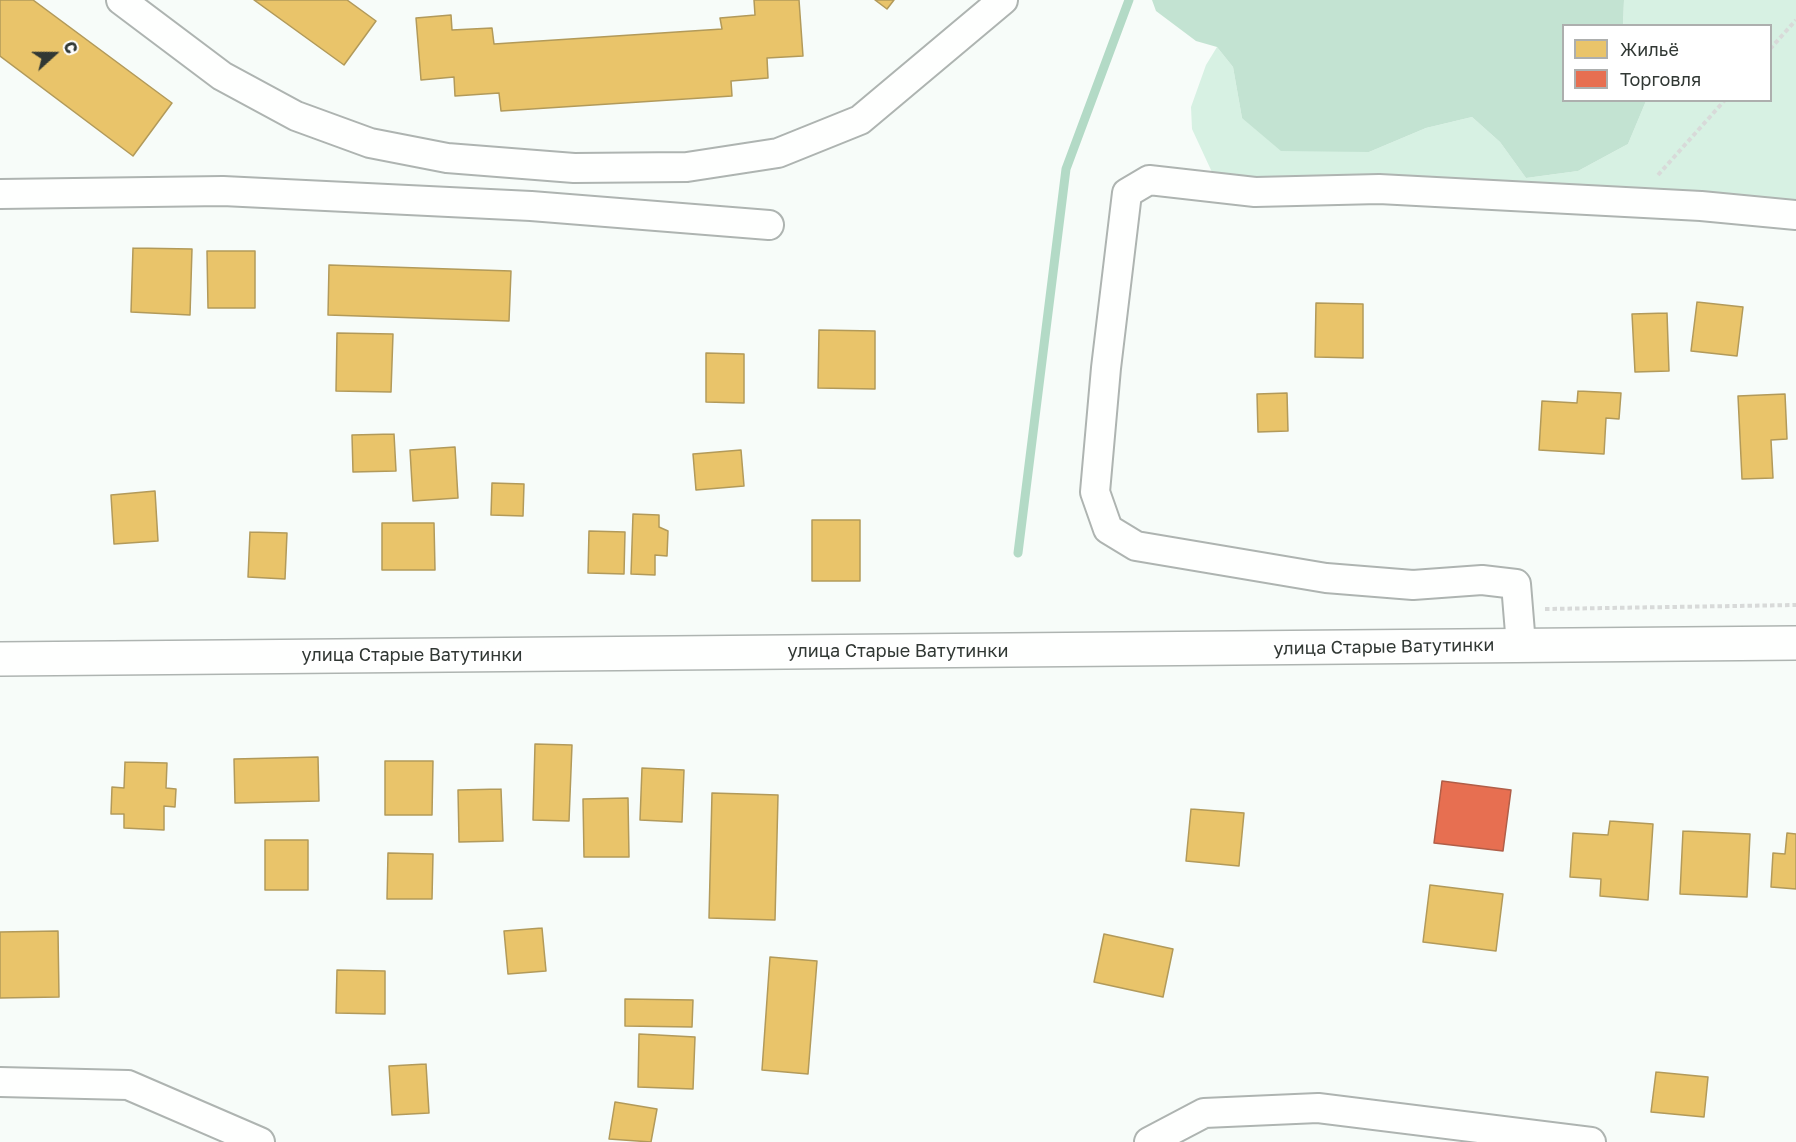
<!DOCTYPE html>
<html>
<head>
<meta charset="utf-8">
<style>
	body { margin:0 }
	#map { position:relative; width:1796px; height:1142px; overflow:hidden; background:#f7fcf9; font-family:"Golos Text",sans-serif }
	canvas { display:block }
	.legend { position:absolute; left:1562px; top:24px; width:210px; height:78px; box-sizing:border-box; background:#fff; border:2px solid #adafae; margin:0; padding:8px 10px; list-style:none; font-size:18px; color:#313834 }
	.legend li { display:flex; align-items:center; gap:12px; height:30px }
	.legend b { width:30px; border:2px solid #adafae }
	.north { position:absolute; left:24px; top:24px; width:60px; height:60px; -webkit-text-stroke:4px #fff; paint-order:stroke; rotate:69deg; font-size:16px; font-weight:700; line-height:24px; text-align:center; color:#313834 }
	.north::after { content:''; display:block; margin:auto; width:21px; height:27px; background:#313834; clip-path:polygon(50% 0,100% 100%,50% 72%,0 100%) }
</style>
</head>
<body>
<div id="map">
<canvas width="1796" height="1142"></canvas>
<ul class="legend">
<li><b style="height:16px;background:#e9c46a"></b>Жильё</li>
<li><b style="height:16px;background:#e76f51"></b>Торговля</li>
</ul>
<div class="north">С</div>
</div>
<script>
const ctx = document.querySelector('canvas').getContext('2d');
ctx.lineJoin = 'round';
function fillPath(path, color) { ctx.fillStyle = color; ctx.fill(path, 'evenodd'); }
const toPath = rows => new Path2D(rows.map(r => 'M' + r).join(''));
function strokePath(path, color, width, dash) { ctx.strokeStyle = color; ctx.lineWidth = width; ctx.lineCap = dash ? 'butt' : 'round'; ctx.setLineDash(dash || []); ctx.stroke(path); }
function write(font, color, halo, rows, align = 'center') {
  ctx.font = font + ' "Golos Text",sans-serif'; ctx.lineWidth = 6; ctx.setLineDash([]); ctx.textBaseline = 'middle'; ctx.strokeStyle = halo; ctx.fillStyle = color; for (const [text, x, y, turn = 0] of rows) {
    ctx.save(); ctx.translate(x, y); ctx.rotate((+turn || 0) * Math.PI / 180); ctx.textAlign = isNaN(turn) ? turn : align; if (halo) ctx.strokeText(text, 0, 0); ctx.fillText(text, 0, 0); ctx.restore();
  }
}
fillPath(toPath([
	[1624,0,1796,0,1796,227,1217,183,1192,129,1191,107,1206,65,1217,47,1233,67,1242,118,1369,152,1426,128,1472,117,1500,142,1526,178,1578,171,1628,144,1646,101,1770,100,1770,26,1623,25]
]), '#d7f1e3');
fillPath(toPath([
	[1152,0,1624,0,1623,25,1564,26,1564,100,1646,101,1628,144,1578,171,1526,178,1500,142,1472,117,1426,128,1369,152,1281,151,1242,118,1233,67,1217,47,1196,41,1156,11]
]), '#c3e3d2');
const homes = toPath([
	[0,0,33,0,172,103,133,156,0,56,0,0],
	[254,0,347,0,376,21,344,65,254,0],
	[754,0,799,0,803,56,767,58,768,78,731,81,732,96,501,111,499,93,455,96,454,77,421,80,416,18,451,15,452,30,492,28,494,44,722,29,720,18,755,15,754,0],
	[875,0,894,0,887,9,875,0],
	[133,248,192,249,190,315,131,312,133,248],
	[207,251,255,251,255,308,208,308,207,251],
	[329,265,511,271,509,321,328,315,329,265],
	[1697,302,1743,307,1737,356,1691,351,1697,302],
	[1316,303,1363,304,1363,358,1315,357,1316,303],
	[1667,313,1669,371,1635,372,1632,314,1667,313],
	[819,330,875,331,875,389,818,388,819,330],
	[337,333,393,334,391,392,336,391,337,333],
	[706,353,744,354,744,403,706,402,706,353],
	[1578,391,1621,393,1619,419,1606,418,1604,454,1539,450,1542,401,1577,403,1578,391],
	[1287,393,1288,431,1258,432,1257,394,1287,393],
	[1785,394,1787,439,1771,440,1773,478,1742,479,1738,396,1785,394],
	[394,434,396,471,353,472,352,435,394,434],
	[455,447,458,498,413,501,410,450,455,447],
	[741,450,744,486,696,490,693,454,741,450],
	[492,483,524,484,523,516,491,515,492,483],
	[155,491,158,541,114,544,111,495,155,491],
	[633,514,659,515,659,527,668,531,667,556,655,555,655,575,631,574,633,514],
	[812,520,860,520,860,581,812,581,812,520],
	[382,523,434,523,435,570,382,570,382,523],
	[589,531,625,532,624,574,588,573,589,531],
	[250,532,287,533,285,579,248,577,250,532],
	[535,744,572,745,569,821,533,820,535,744],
	[318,757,319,801,235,803,234,759,318,757],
	[385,761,433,761,432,815,385,815,385,761],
	[125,762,167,763,166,788,176,789,175,807,164,806,164,830,124,828,124,814,111,814,112,787,124,788,125,762],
	[642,768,684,770,682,822,640,820,642,768],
	[501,789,503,841,459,842,458,790,501,789],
	[712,793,778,795,775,920,709,918,712,793],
	[628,798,629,857,584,857,583,799,628,798],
	[1191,809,1244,813,1239,866,1186,861,1191,809],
	[1610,821,1653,824,1648,900,1600,896,1601,879,1570,877,1573,833,1608,835,1610,821],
	[1683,831,1750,834,1747,897,1680,894,1683,831],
	[1787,833,1796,834,1796,889,1771,887,1773,853,1785,854,1787,833],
	[265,840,308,840,308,890,265,890,265,840],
	[388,853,433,854,432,899,387,899,388,853],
	[1430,885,1503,894,1496,951,1423,942,1430,885],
	[542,928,546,971,508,974,504,931,542,928],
	[58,931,59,997,0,998,0,932,58,931],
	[1104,934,1173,949,1163,997,1094,982,1104,934],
	[770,957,817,961,808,1074,762,1070,770,957],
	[337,970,385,971,385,1014,336,1013,337,970],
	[625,999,693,1000,692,1027,625,1026,625,999],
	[639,1034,695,1037,693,1089,638,1087,639,1034],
	[426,1064,429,1113,392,1115,389,1066,426,1064],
	[1656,1072,1708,1077,1704,1117,1651,1112,1656,1072],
	[615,1102,657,1109,651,1142,609,1139,615,1102]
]);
fillPath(homes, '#e9c46a');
strokePath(homes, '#b29a5a', 1.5);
const shops = toPath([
	[1442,781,1511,790,1503,851,1434,843,1442,781]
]);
fillPath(shops, '#e76f51');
strokePath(shops, '#b05e48', 1.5);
strokePath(toPath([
	[1018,553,1066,169,1129,0]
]), '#b3dac6', 9);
const minor = toPath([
	[121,0,222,76,296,116,370,143,447,158,574,168,687,167,778,153,860,120,1003,0],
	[0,194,223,191,531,206,769,225],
	[1521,645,1516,584,1482,580,1413,585,1326,578,1136,546,1108,529,1095,492,1106,368,1127,193,1149,180,1255,192,1379,189,1701,206,1796,215],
	[0,1082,128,1085,260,1142],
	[1149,1142,1204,1113,1318,1108,1591,1142]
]);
const major = toPath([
	[0,659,1796,643]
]);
strokePath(minor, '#aeb4b1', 32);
strokePath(major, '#aeb4b1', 36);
strokePath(toPath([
	[1770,49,1796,20],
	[1658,175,1725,100],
	[1545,609,1796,605]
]), '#d8dad9', 4, [4.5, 3]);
strokePath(minor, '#fefffe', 28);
strokePath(major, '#fefffe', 33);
write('18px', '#313834', '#fff', [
	["улица Старые Ватутинки",1384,647,-1],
	["улица Старые Ватутинки",898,651],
	["улица Старые Ватутинки",412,655]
]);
</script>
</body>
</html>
